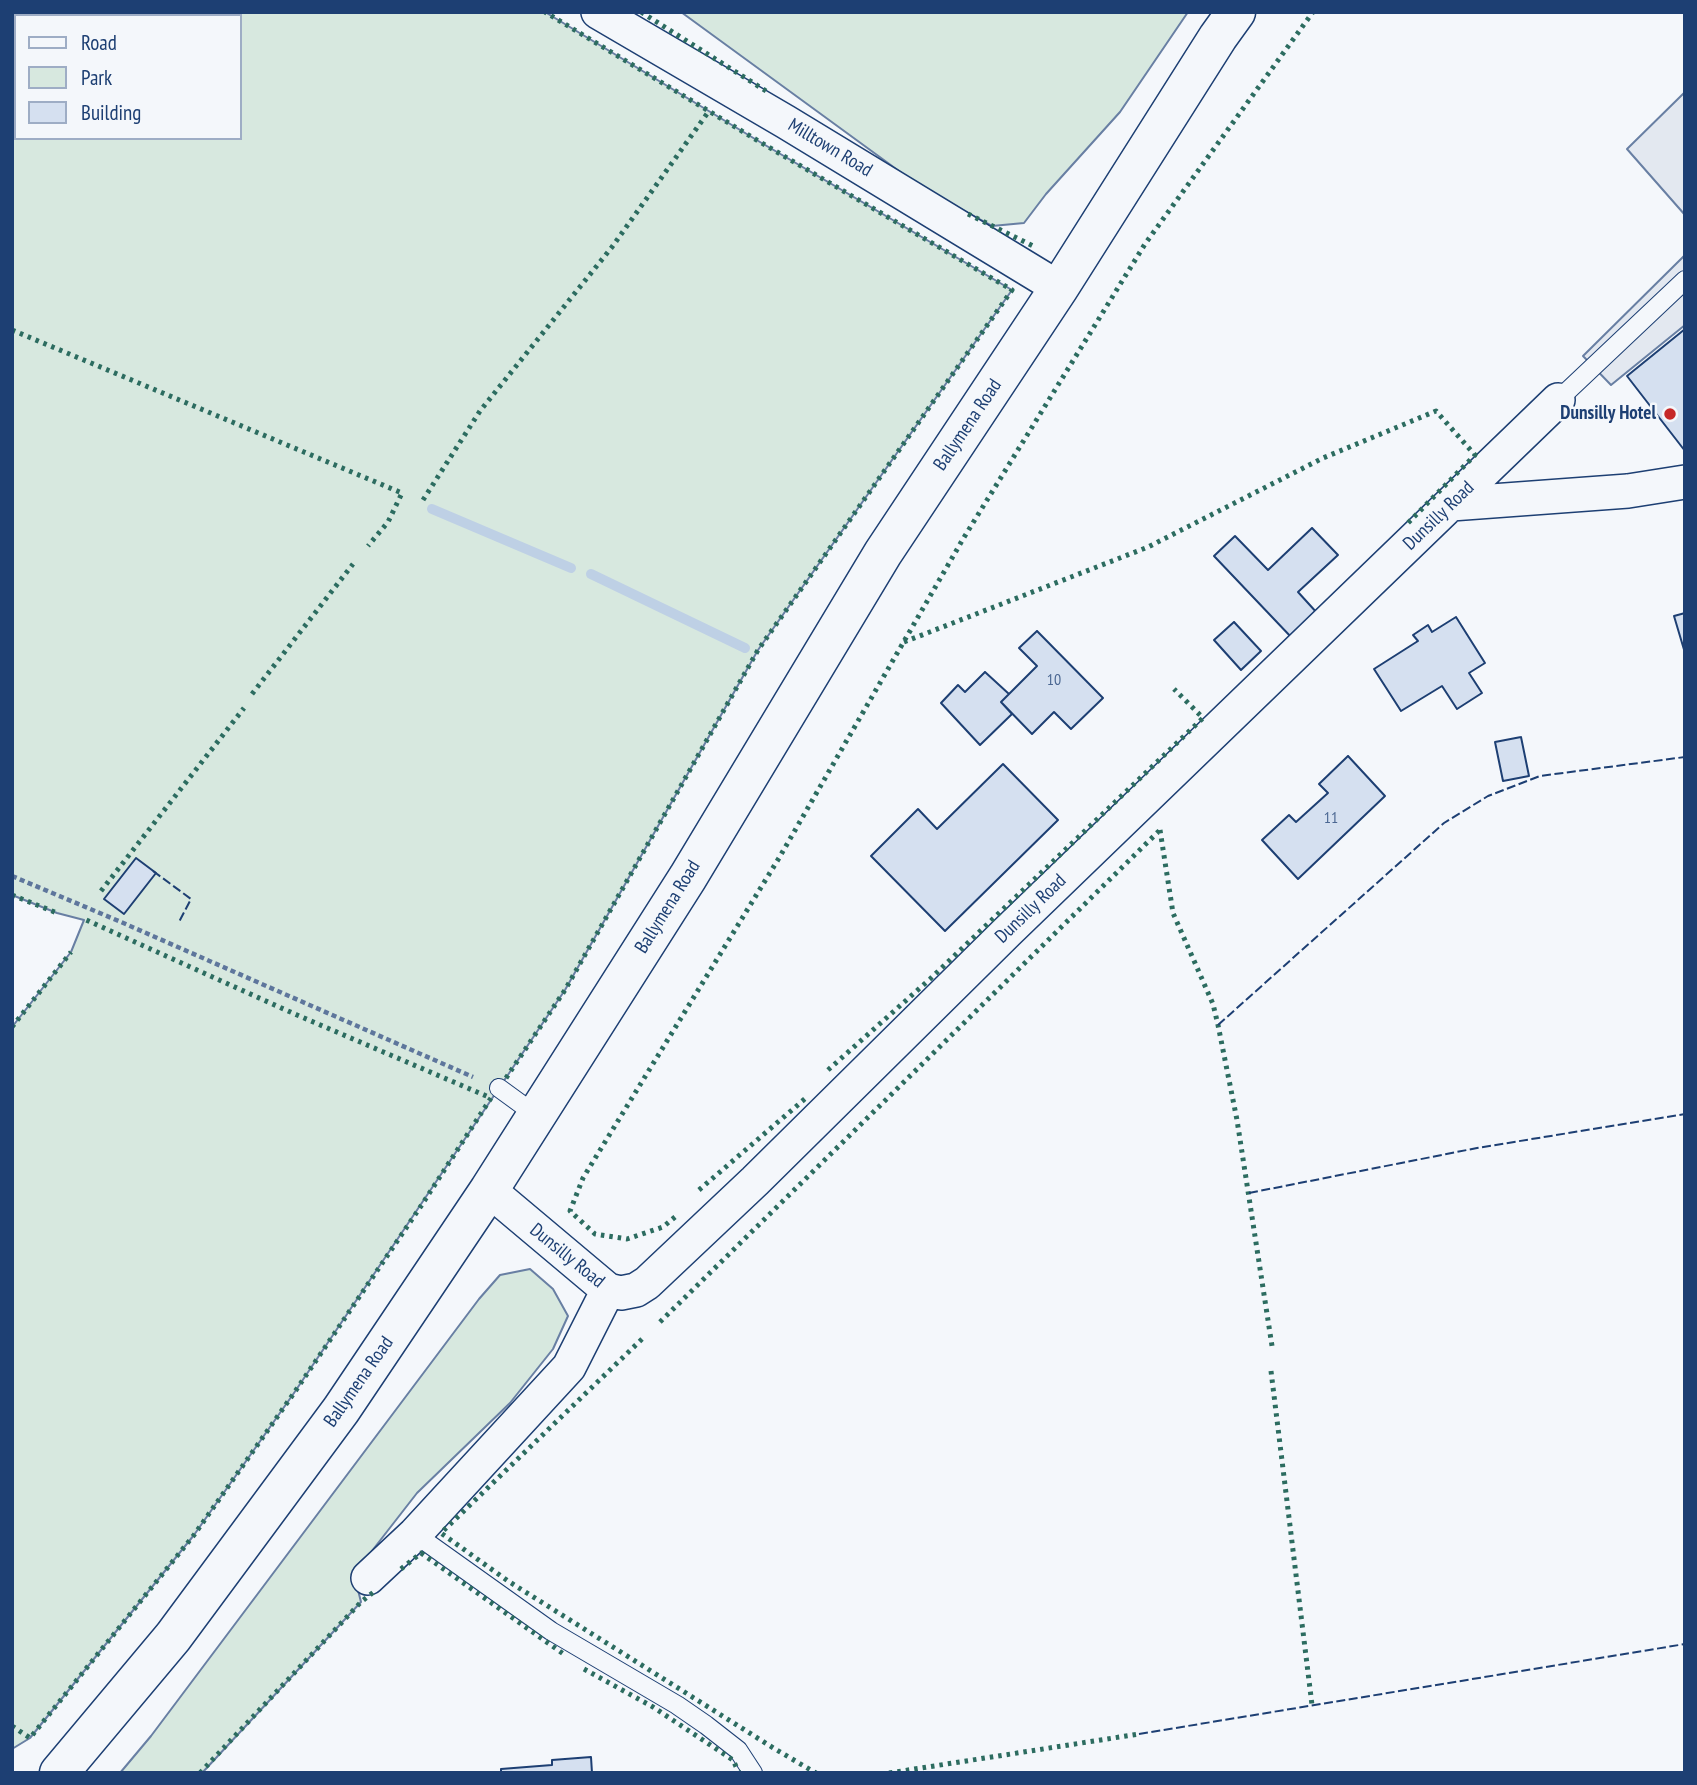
<!DOCTYPE html>
<html>
<head>
<meta charset="utf-8">
<style>
	body { margin:0 }
	#map { position:relative; width:1697px; height:1785px; overflow:hidden; background:#f4f7fb; font-family:"PT Sans Narrow",sans-serif }
	canvas { display:block }
	.frame { position:absolute; inset:0; border:14px solid #1d3f73; pointer-events:none }
	.legend { position:absolute; left:14px; top:14px; width:228px; height:126px; box-sizing:border-box; background:#f4f7fb; border:2px solid #9eadc5; margin:0; padding:9px 12px; list-style:none; font-size:21px; color:#1d3f73 }
	.legend li { display:flex; align-items:center; gap:14px; height:35px }
	.legend b { width:35px; border:2px solid #9eadc5 }
</style>
</head>
<body>
<div id="map">
<canvas width="1697" height="1785"></canvas>
<div class="frame"></div>
<ul class="legend">
<li><b style="height:9px;background:#f4f7fb"></b>Road</li>
<li><b style="height:19px;background:#d7e8df"></b>Park</li>
<li><b style="height:19px;background:#d5e0f0"></b>Building</li>
</ul>
</div>
<script>
const ctx = document.querySelector('canvas').getContext('2d');
ctx.lineJoin = 'round';
function fillPath(path, color) { ctx.fillStyle = color; ctx.fill(path, 'evenodd'); }
const toPath = rows => new Path2D(rows.map(r => 'M' + r).join(''));
function strokePath(path, color, width, dash) { ctx.strokeStyle = color; ctx.lineWidth = width; ctx.lineCap = dash ? 'butt' : 'round'; ctx.setLineDash(dash || []); ctx.stroke(path); }
function write(font, color, halo, rows, align = 'center') {
  ctx.font = font + ' "PT Sans Narrow",sans-serif'; ctx.lineWidth = 5; ctx.setLineDash([]); ctx.textBaseline = 'middle'; ctx.strokeStyle = halo; ctx.fillStyle = color; for (const [text, x, y, turn = 0] of rows) {
    ctx.save(); ctx.translate(x, y); ctx.rotate((+turn || 0) * Math.PI / 180); ctx.textAlign = isNaN(turn) ? turn : align; if (halo) ctx.strokeText(text, 0, 0); ctx.fillText(text, 0, 0); ctx.restore();
  }
}
const green = toPath([
	[12,12,545,12,760,142,1012,290,758,650,565,990,294,1393,194,1535,30,1738,12,1749,12,1027,71,952,84,920,57,913,12,895,12,12],
	[16,16,240,16,240,138,16,138,16,16],
	[681,12,1188,12,1120,112,1046,194,1024,223,992,226,925,190,681,12],
	[530,1269,553,1289,568,1316,553,1349,510,1403,417,1493,354,1574,361,1602,202,1773,120,1773,151,1736,479,1299,500,1275,530,1269]
]);
fillPath(green, '#d7e8df');
strokePath(green, '#687fa3', 2);
const parking = toPath([
	[1685,92,1685,215,1627,149,1685,92],
	[1685,255,1685,325,1611,385,1583,356,1685,255]
]);
fillPath(parking, '#e3e8f0');
strokePath(parking, '#687fa3', 2);
strokePath(toPath([
	[432,509,571,568],
	[591,574,745,648]
]), '#bed0e5', 10);
const building = toPath([
	[1685,329,1685,451,1627,376,1685,329],
	[1312,528,1338,555,1298,592,1318,614,1292,638,1214,556,1235,536,1268,570,1312,528],
	[1685,613,1685,653,1674,616,1685,613],
	[1456,617,1485,663,1469,673,1482,693,1457,709,1442,686,1401,711,1374,669,1418,641,1413,635,1428,625,1432,632,1456,617],
	[1234,622,1261,651,1241,670,1214,640,1234,622],
	[1037,631,1103,698,1071,729,1054,712,1032,734,1001,702,1037,666,1019,648,1037,631],
	[985,672,1009,694,1001,702,1012,714,980,745,941,703,958,685,965,692,985,672],
	[1521,737,1529,776,1503,781,1495,742,1521,737],
	[1348,756,1385,796,1298,879,1262,840,1289,815,1296,822,1328,793,1319,784,1348,756],
	[1003,764,1058,820,945,931,871,856,918,809,937,829,1003,764],
	[136,858,156,873,124,914,104,899,136,858],
	[591,1757,592,1773,501,1773,501,1769,552,1765,552,1760,591,1757]
]);
fillPath(building, '#d5e0f0');
strokePath(building, '#1d3f73', 2);
const lane = toPath([
	[1558,400,1685,280],
	[499,1088,536,1115],
	[415,1534,551,1631,677,1705,706,1725,738,1750,753,1773]
]);
const street = toPath([
	[598,12,786,122,1059,288],
	[1451,504,1628,491,1685,482],
	[489,1190,608,1290,621,1293,636,1290,647,1283,755,1181,1007,932,1558,400],
	[368,1578,415,1534,569,1367,608,1290]
]);
const highway = toPath([
	[59,1773,173,1637,341,1410,489,1190,688,877,883,553,1059,288,1218,37,1236,12]
]);
strokePath(lane, '#1d3f73', 20);
strokePath(street, '#1d3f73', 36);
strokePath(highway, '#1d3f73', 41);
strokePath(toPath([
	[12,876,121,922,473,1077]
]), '#5e769c', 4.5, [5, 3.5]);
strokePath(lane, '#f4f7fb', 18);
strokePath(street, '#f4f7fb', 33);
strokePath(highway, '#f4f7fb', 38);
strokePath(toPath([
	[641,12,766,91],
	[968,214,1035,247],
	[12,330,402,493,388,522,368,546],
	[423,500,480,411,612,247,709,111],
	[904,642,1148,547,1323,458,1436,411,1475,455,1405,526],
	[252,694,353,564],
	[1160,830,1173,913,1213,1004,1218,1025,1237,1120,1272,1346],
	[101,891,244,708],
	[12,895,57,913],
	[12,1027,71,952],
	[828,1070,930,979,1203,718,1174,689],
	[506,1078,565,990,758,650,1012,290,760,142,545,12],
	[699,1190,807,1097],
	[675,1217,663,1227,627,1239,595,1234,570,1211,583,1178,779,858,963,539,1145,244,1313,12],
	[660,1322,1160,830],
	[642,1339,441,1533,508,1581,775,1749,816,1773],
	[1271,1371,1312,1705],
	[401,1569,421,1553,565,1655],
	[584,1669,653,1707,733,1760,739,1773],
	[12,1726,30,1738,194,1535,294,1393,421,1206,491,1098,297,1015,84,919],
	[200,1773,361,1602,375,1591],
	[889,1773,1139,1734]
]), '#2c6c60', 5, [3.5, 5]);
strokePath(toPath([
	[153,871,191,899,179,922],
	[1218,1025,1444,823,1488,796,1540,776,1685,757],
	[1249,1193,1477,1148,1685,1114],
	[1139,1734,1685,1644]
]), '#1d3f73', 2, [9, 3.5]);
for (const [x, y, r, color] of [
	[1670,414,7,"#c62828"]
]) { const dot = new Path2D(); dot.arc(x, y, r, 0, 2 * Math.PI); ctx.fillStyle = color; ctx.fill(dot); strokePath(dot, '#f4f7fb', 2.5); }
write('16px', '#4b6792', null, [
	["10",1054,680],
	["11",1331,818]
]);
write('19px', '#1d3f73', '#f4f7fb', [
	["Milltown Road",830,148,31],
	["Ballymena Road",968,425,-56],
	["Dunsilly Road",1439,516,-44],
	["Ballymena Road",668,907,-58],
	["Dunsilly Road",1031,909,-44],
	["Dunsilly Road",567,1256,39],
	["Ballymena Road",359,1382,-55]
]);
write('bold 19px', '#1d3f73', '#f4f7fb', [
	["Dunsilly Hotel",1656,414]
], 'right');
</script>
</body>
</html>
